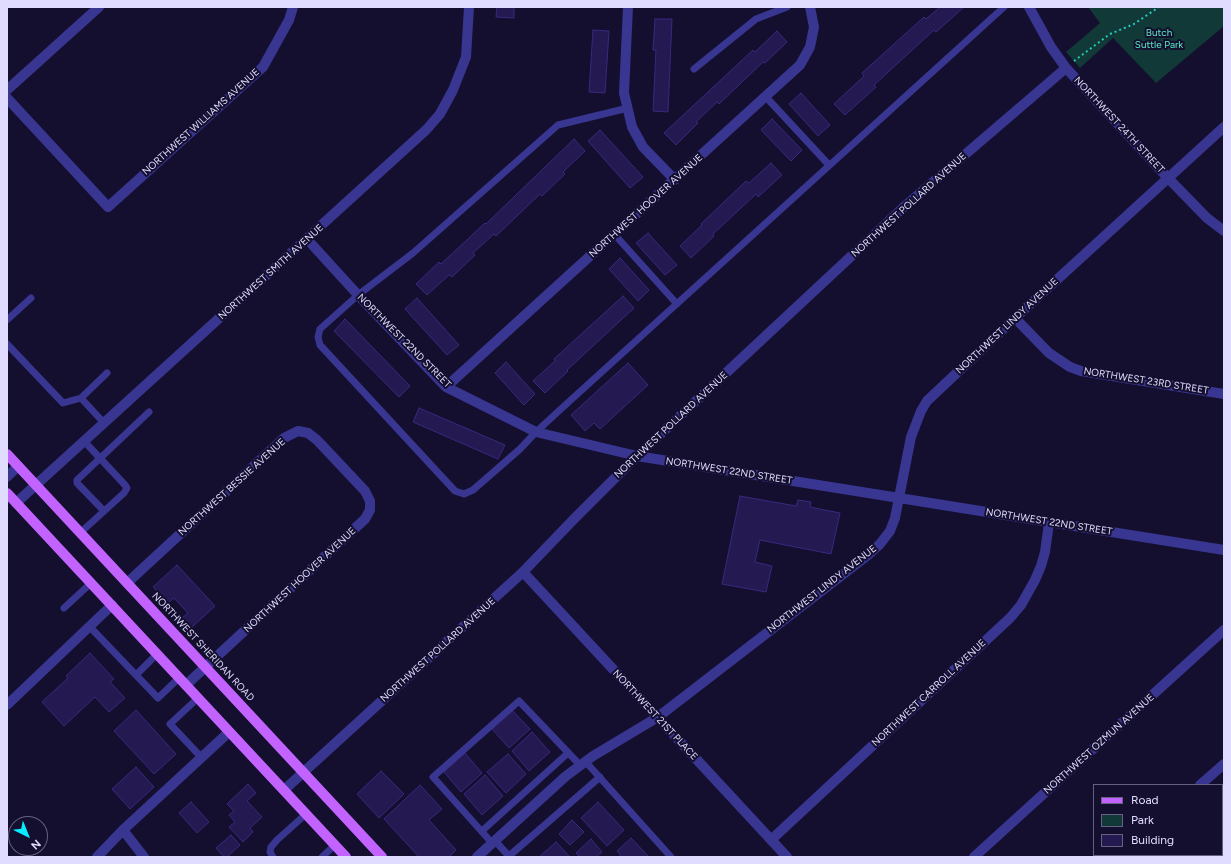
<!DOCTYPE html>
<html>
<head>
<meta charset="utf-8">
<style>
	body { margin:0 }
	#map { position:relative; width:1231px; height:864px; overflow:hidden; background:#140f2e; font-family:Figtree,sans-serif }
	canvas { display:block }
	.frame { position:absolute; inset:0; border:8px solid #e0dcff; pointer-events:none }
	.legend { position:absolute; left:1093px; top:784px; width:130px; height:72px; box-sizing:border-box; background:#140f2e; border:1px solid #666182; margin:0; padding:5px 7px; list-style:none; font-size:12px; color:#e0dcff }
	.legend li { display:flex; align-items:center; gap:8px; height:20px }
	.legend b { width:20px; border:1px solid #666182 }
	.north { position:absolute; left:8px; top:816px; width:40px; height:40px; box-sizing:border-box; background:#140f2e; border:1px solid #666182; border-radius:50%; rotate:137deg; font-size:11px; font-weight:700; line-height:16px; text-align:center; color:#e0dcff }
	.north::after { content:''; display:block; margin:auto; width:14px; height:18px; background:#08eaff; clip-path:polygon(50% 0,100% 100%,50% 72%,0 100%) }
</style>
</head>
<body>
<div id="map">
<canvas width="1231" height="864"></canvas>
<div class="frame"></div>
<ul class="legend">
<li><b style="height:5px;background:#c363ff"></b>Road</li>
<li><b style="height:11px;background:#113937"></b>Park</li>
<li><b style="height:11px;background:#241951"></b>Building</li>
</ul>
<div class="north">N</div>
</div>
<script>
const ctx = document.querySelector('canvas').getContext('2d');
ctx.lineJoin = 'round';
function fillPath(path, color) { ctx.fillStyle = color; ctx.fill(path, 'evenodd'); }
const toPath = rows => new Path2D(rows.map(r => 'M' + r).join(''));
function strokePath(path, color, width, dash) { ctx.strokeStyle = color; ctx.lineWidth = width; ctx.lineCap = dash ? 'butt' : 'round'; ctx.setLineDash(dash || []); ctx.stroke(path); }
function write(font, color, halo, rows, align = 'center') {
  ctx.font = font + ' Figtree,sans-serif'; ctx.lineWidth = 4; ctx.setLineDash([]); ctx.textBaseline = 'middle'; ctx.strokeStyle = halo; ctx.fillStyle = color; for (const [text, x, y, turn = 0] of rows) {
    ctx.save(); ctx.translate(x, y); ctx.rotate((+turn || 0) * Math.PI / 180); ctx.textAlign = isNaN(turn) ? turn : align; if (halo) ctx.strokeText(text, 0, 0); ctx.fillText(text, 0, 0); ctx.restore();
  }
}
fillPath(toPath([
	[1088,7,1224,7,1224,26,1156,83,1113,38,1080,68,1066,52,1100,23]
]), '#113937');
const building = toPath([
	[497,7,514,7,514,18,496,17,497,7],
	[940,7,964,7,936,32,934,30,874,85,876,87,845,115,834,104,864,76,862,73,924,17,926,19,940,7],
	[655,19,672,19,668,112,653,111,656,50,653,50,655,19],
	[593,30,609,31,605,93,589,92,593,30],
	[777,31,787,42,765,63,763,62,719,104,717,102,696,122,698,123,676,145,664,133,753,50,755,52,777,31],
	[801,93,830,125,818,136,789,104,801,93],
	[772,119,802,150,791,161,761,130,772,119],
	[600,130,643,177,630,188,588,141,600,130],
	[574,139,585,151,563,172,565,174,542,196,540,194,496,236,494,234,473,253,475,255,452,277,449,275,427,295,416,284,439,262,441,264,485,223,486,224,574,139],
	[771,163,782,175,758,197,756,194,713,234,714,236,691,258,680,246,702,225,701,224,746,181,749,183,771,163],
	[648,233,677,265,665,275,636,243,648,233],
	[620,258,649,290,638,301,609,269,620,258],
	[623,296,634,308,567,370,568,371,545,393,533,381,555,361,554,359,623,296],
	[417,298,459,345,447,355,405,309,417,298],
	[345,319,410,386,399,397,334,331,345,319],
	[506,362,535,394,524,405,495,373,506,362],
	[628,363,648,385,600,429,594,423,585,431,571,415,628,363],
	[419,408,505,445,498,459,413,422,419,408],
	[740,496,796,506,798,500,811,502,810,507,840,513,831,554,760,540,755,562,772,566,766,592,722,584,740,496],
	[177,565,215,606,191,628,182,618,188,613,174,598,168,603,153,587,177,565],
	[90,653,114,679,110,682,125,698,109,712,95,697,64,726,42,702,68,678,66,676,90,653],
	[136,710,176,754,154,774,114,731,136,710],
	[512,710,530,729,509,748,491,728,512,710],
	[532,732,550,752,529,771,512,751,532,732],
	[465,753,482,773,461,792,444,772,465,753],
	[508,754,526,774,506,793,487,772,508,754],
	[136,767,154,787,130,809,112,789,136,767],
	[381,771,404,794,379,818,357,794,381,771],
	[485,775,503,796,482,815,464,794,485,775],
	[248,784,256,793,247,801,262,817,250,828,253,832,243,842,229,827,235,822,229,815,234,811,227,804,248,784],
	[420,785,442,809,429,820,456,850,449,857,419,857,384,819,420,785],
	[191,802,209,822,197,833,179,813,191,802],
	[598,802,624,830,607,846,581,818,598,802],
	[572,820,584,832,570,845,559,834,572,820],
	[231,835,240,845,227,857,224,857,216,848,231,835],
	[631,838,649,857,622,857,617,851,631,838],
	[591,839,602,852,596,857,580,857,576,853,591,839],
	[556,842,570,857,539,857,556,842]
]);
fillPath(building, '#241951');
strokePath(building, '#39297f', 1);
strokePath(toPath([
	[1074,61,1110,34,1134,24,1159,7]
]), '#25cabe', 2, [2, 3]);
strokePath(toPath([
	[694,69,756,19,787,7],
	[766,97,829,165],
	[628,108,558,125,413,253,358,295,320,329,318,337,320,345,455,491,464,494,473,490,520,449,536,432,562,408,1004,7],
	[615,235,677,304],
	[7,320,31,298],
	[7,344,63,403,81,398,104,423],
	[81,398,107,373],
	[104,511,77,483,77,480,149,412],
	[80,533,124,493,127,488,125,485,84,441],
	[64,608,91,583],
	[89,626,158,698,179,678],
	[136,675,157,654],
	[198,698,170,724,201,757],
	[585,761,671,857],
	[482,831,568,753],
	[495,841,509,856,507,857],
	[492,843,433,777,519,701,580,765],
	[273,857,270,852,271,847,277,840,306,814],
	[322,857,335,845],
	[510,857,509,856,600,777]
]), '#383691', 7);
strokePath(toPath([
	[628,7,624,93,632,127,643,147,675,180],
	[1029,7,1051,47,1066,68,1168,178,1207,218,1224,231],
	[7,90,99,7],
	[7,98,108,207,263,67,289,20,293,7],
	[307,239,358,295,446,387,536,432,637,456,1224,550],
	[1015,318,1049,353,1070,367,1081,371,1224,394],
	[446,387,800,65,810,47,814,27,810,7],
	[7,477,18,466],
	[16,503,426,130,440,114,453,90,466,57,469,7],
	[523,572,787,857],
	[127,583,284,438,298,431,308,433,317,440,365,491,370,501,370,510,365,519,186,685],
	[7,705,112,605],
	[1200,785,1224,764],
	[284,790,523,572,573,520,637,456,905,206,1066,68],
	[123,830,144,857],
	[771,840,1010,618,1021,605,1035,580,1041,566,1045,552,1049,523],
	[97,857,123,830,229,732],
	[477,857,566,776,593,756,658,717,868,555,880,544,890,531,895,518,911,437,921,411,927,401,1015,318,1224,127],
	[974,857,1224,630],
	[1117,857,1119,855]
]), '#383691', 10);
strokePath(toPath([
	[7,454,382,857],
	[7,493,346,857]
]), '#c363ff', 10);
strokePath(toPath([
	[1222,798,1224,797],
	[1222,813,1224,811],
	[1222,845,1224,842],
	[1150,857,1152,855],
	[1177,857,1179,855],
	[1202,857,1204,855],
	[1213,857,1215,855]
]), '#e15dd4', 11);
write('10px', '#5becc6', '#140f2e', [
	["Butch",1159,33],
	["Suttle Park",1159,45]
]);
write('10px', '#e0dcff', '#140f2e', [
	["NORTHWEST WILLIAMS AVENUE",201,122,-42],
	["NORTHWEST 24TH STREET",1119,125,47],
	["NORTHWEST POLLARD AVENUE",909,205,-42],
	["NORTHWEST HOOVER AVENUE",646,206,-42],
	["NORTHWEST SMITH AVENUE",271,272,-42],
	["NORTHWEST LINDY AVENUE",1007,326,-43],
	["NORTHWEST 22ND STREET",404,341,45],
	["NORTHWEST 23RD STREET",1146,381,9],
	["NORTHWEST POLLARD AVENUE",671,425,-43],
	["NORTHWEST 22ND STREET",729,471,9],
	["NORTHWEST BESSIE AVENUE",232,487,-42],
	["NORTHWEST 22ND STREET",1049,522,9],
	["NORTHWEST HOOVER AVENUE",300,580,-43],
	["NORTHWEST LINDY AVENUE",822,589,-38],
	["NORTHWEST SHERIDAN ROAD",203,647,47],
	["NORTHWEST POLLARD AVENUE",438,650,-42],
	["NORTHWEST CARROLL AVENUE",929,693,-43],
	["NORTHWEST 21ST PLACE",655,715,47],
	["NORTHWEST OZMUN AVENUE",1099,744,-42]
]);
</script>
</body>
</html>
